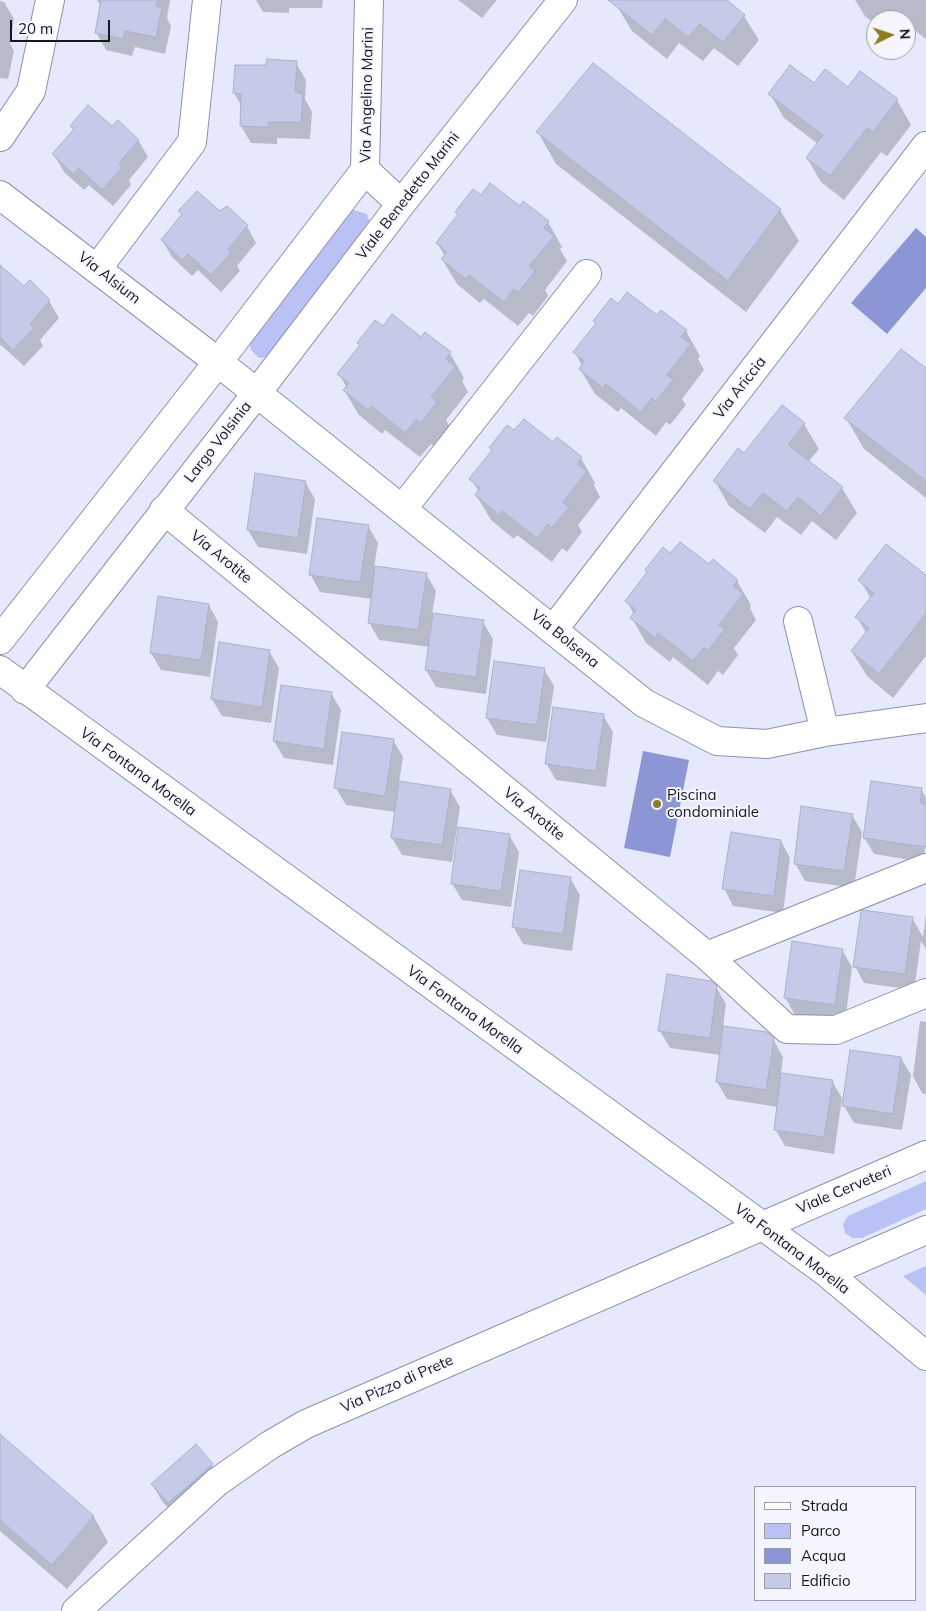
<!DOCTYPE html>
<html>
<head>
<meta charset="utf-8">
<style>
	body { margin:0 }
	#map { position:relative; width:926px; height:1611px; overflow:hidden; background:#e5e9fb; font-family:Mulish,sans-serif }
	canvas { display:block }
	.legend { position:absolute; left:754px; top:1486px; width:162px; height:115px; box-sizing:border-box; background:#f5f6fd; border:1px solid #9b9da5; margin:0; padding:6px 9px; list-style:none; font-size:15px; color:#151722 }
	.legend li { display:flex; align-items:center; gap:10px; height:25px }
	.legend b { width:25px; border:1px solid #9b9da5 }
	.north { position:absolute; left:866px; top:10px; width:50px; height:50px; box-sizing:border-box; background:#f5f6fd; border:1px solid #9b9da5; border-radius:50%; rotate:86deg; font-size:14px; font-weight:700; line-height:20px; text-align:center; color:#151722 }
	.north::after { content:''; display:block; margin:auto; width:18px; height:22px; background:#8f7d24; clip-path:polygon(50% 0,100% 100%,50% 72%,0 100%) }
	.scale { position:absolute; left:10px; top:20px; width:100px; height:22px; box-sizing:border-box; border:2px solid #151722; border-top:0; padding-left:6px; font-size:15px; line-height:18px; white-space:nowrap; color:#151722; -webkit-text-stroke:4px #f5f6fd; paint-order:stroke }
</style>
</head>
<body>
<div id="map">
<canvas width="926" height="1611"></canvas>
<ul class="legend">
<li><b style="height:6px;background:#fff"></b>Strada</li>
<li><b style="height:14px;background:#bac2f5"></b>Parco</li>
<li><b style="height:14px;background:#8c96d5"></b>Acqua</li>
<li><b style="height:14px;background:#c5cae8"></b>Edificio</li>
</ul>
<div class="north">N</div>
<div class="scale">20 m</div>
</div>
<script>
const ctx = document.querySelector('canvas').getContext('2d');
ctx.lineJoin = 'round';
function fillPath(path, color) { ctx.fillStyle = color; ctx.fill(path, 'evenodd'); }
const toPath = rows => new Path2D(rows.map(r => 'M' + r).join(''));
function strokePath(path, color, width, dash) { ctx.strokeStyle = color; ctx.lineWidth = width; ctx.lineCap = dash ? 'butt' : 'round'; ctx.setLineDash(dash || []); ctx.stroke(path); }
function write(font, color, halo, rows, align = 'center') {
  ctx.font = font + ' Mulish,sans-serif'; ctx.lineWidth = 4; ctx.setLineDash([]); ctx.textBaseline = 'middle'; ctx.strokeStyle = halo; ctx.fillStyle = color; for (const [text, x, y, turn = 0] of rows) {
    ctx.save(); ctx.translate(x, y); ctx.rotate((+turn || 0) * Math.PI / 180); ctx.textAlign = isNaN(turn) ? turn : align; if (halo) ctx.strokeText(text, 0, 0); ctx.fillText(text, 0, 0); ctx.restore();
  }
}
fillPath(toPath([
	[348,210,354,210,367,214,371,227,274,356,259,358,251,350,249,339],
	[926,1181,926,1209,862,1238,852,1238,845,1233,843,1224,848,1216],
	[926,1266,926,1295,903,1276]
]), '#bac2f5');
fillPath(toPath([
	[916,228,926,237,926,288,887,334,851,303],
	[643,751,689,760,670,857,624,848]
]), '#8c96d5');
fillPath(toPath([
	[97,0,170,0,167,18,171,26,165,54,135,47,132,56,106,50,96,32,101,6],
	[256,0,323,0,322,8,289,8,289,13,263,12],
	[458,0,497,0,482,18],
	[622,0,725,0,744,16,759,40,738,66,714,48,703,61,679,43,667,59,632,31,617,6],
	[855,0,926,0,926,39,912,28,906,35,906,20,876,20,876,25,865,16],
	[0,1,4,2,14,19,10,44,14,51,8,79,0,78],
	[296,63,306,80,305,99,312,112,310,139,277,138,277,144,251,143,241,126,242,107,234,93,267,66],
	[814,85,848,89,897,100,911,125,887,156,881,152,844,200,821,182,807,158,818,144,784,118,770,94],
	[71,126,112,127,138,140,148,157,129,180,131,185,113,206,89,185,84,190,64,172,54,155,74,131],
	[538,132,780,210,799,241,746,312,556,164],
	[481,197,520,208,548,222,562,247,560,249,567,261,545,290,548,296,533,316,529,313,518,326,484,299,480,303,457,284,442,259,445,256,437,243],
	[180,211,220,213,247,226,256,243,237,266,240,271,221,292,198,270,192,276,172,257,162,240,182,216],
	[0,267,24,288,49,301,59,318,40,340,43,346,24,366,1,345,0,346],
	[618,305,657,317,686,331,700,356,698,359,704,370,682,399,686,405,670,425,666,422,656,436,621,408,618,412,595,394,580,369,582,366,575,352,597,324,595,321],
	[383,328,421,339,450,353,464,378,462,381,468,392,446,420,450,427,435,447,431,444,420,457,385,430,382,434,359,415,344,390,347,388,339,374],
	[926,370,926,498,864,449,846,418],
	[804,424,819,449,808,462,842,488,857,513,836,540,812,521,801,535,777,517,765,533,729,506,715,481,744,454],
	[515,432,553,443,581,458,595,483,594,485,600,497,578,525,582,532,567,552,562,548,552,562,517,535,514,539,491,520,476,495,479,492,471,479],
	[305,482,315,499,307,554,258,547,248,530],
	[368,526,378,543,374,567,426,574,436,591,432,614,483,622,493,639,486,694,436,687,426,670,430,647,379,640,369,622,372,599,320,592,310,574],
	[670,555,709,566,737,581,751,605,750,608,756,620,734,648,738,655,723,675,718,671,708,685,673,657,670,662,646,643,632,618,634,615,627,601],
	[860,580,926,584,926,656,893,698,867,676,852,652,866,633,857,617,871,599],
	[209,605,218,622,210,677,161,670,151,653],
	[269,651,279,668,271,723,222,716,212,699],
	[544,669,554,686,546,742,497,735,487,718],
	[282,686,331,693,341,710,333,765,284,758,274,741],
	[603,715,613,732,606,787,556,780,546,763],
	[393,740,403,757,399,782,450,790,460,807,452,862,402,855,392,838,396,812,346,805,336,788],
	[921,789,926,798,926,840,923,862,874,854,864,837],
	[852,815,862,832,854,888,805,881,795,863],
	[509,835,519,852,511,907,462,900,452,883],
	[781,841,790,858,783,913,733,906,724,888],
	[570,878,580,895,572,951,523,944,513,926],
	[926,914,926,949,921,941,914,990,864,983,855,966,912,918,923,937],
	[842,950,852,967,845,1022,795,1015,785,997],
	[716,987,726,1004,723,1027,773,1039,783,1057,781,1074,832,1081,842,1098,834,1154,785,1146,775,1129,778,1107,727,1099,717,1082,721,1055,670,1048,660,1031],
	[920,1021,926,1022,926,1094,922,1093,913,1076],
	[901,1058,911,1075,902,1130,854,1123,844,1106],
	[0,1436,94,1517,108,1542,67,1589,0,1531],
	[196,1446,212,1465,222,1482,178,1519,162,1501,152,1484]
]), '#0003');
const building = toPath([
	[101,0,157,0,156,6,162,8,156,37,125,31,123,39,95,33,101,0],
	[608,0,727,0,745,15,723,42,700,24,688,37,665,19,652,35,608,0],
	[267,59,297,61,295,92,303,94,301,122,268,122,268,127,240,126,241,94,233,93,235,65,266,65,267,59],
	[593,63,781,209,728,281,536,132,593,63],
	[790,65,814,83,825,69,848,87,860,71,898,99,873,132,867,128,830,176,806,158,823,135,768,94,790,65],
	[88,105,112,126,118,120,139,140,119,163,122,167,102,190,79,168,73,174,52,154,74,129,70,126,88,105],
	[490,183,520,206,523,201,549,221,544,228,554,236,529,266,535,271,519,292,514,289,504,302,469,275,466,279,441,259,447,252,436,243,458,214,455,212,473,189,481,195,490,183],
	[197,191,220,211,227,206,248,225,228,249,231,253,211,275,188,254,182,260,161,240,182,214,178,211,197,191],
	[0,265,24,286,30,280,50,300,30,324,34,328,13,350,0,337,0,265],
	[627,292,657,315,661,310,687,330,681,337,691,344,667,375,673,380,656,401,652,398,641,412,606,384,603,388,579,369,584,361,573,352,596,323,593,321,611,298,618,304,627,292],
	[392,314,421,337,425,332,451,352,446,359,455,367,431,397,437,402,421,423,416,420,405,433,371,406,368,410,343,390,349,383,337,374,360,345,357,343,375,320,383,326,392,314],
	[901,349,926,368,926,481,844,418,901,349],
	[782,405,805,423,788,445,843,487,821,516,798,497,787,511,763,493,750,509,713,481,738,448,744,453,782,405],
	[524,419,553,442,557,437,582,457,577,464,587,471,563,502,569,507,552,528,548,524,537,538,502,511,499,515,475,495,480,488,469,479,492,450,489,448,507,425,514,430,524,419],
	[255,473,306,481,298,538,247,530,255,473],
	[317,518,369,525,360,582,309,575,317,518],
	[680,542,709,564,713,559,738,580,733,586,743,594,719,625,725,629,708,651,704,647,693,661,658,633,655,638,630,618,636,610,625,601,647,572,645,570,663,547,670,553,680,542],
	[886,544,926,575,926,613,879,674,851,651,869,628,855,617,874,593,858,580,886,544],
	[375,566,427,573,418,630,368,623,375,566],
	[158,596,209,604,201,660,150,653,158,596],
	[433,613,484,620,476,677,425,670,433,613],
	[219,642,270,650,262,707,211,699,219,642],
	[494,661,545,668,537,725,486,718,494,661],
	[281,685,332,692,324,749,273,741,281,685],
	[553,707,604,714,596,771,545,764,553,707],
	[342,732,394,739,385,796,334,788,342,732],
	[399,781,451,789,442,845,391,838,399,781],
	[871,781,922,788,920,803,926,804,926,847,863,838,871,781],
	[801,806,853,814,844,871,794,864,801,806],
	[458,827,510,834,501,891,451,884,458,827],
	[731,832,781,840,774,896,722,889,731,832],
	[520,870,571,877,563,934,512,927,520,870],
	[863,910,913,917,905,974,853,967,861,911,863,910],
	[792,941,843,949,835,1005,784,998,792,941],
	[667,974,711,981,717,986,710,1038,658,1031,667,974],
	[723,1026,767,1032,774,1038,766,1090,716,1082,723,1026],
	[850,1050,901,1057,893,1114,842,1106,850,1050],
	[781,1073,833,1080,824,1137,774,1130,781,1073],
	[0,1434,94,1516,52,1565,0,1520,0,1434],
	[196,1444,213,1464,168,1503,151,1484,196,1444]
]);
fillPath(building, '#c5cae8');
strokePath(building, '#abb0cd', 1);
const minor = toPath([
	[369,0,365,170,401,204],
	[0,137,31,91,50,0],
	[0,195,218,362,365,170],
	[97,269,192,142,207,0],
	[403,508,587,274],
	[164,510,707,956,787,1029,836,1030,926,993],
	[798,621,825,732],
	[553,630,926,146],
	[0,640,218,362,644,703,717,741,767,744,825,732,926,718],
	[0,670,827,1273,926,1356],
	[25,690,256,394,401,204,563,0],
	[707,956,926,868],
	[827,1273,926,1230],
	[76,1611,217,1482,270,1445,306,1424,926,1155]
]);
strokePath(minor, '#8c91ad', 30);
strokePath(minor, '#fff', 28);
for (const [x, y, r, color] of [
	[657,804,5,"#8f7d24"]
]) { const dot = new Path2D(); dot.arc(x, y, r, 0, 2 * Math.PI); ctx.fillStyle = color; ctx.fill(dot); strokePath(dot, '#f5f6fd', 2); }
write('15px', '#151722', '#f5f6fd', [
	["Via Angelino Marini",367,95,-89],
	["Viale Benedetto Marini",408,196,-52],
	["Via Alsium",109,278,38],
	["Via Ariccia",740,388,-52],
	["Largo Volsinia",218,442,-52],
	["Via Arotite",221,557,39],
	["Via Bolsena",565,639,39],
	["Via Fontana Morella",138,772,36],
	["Via Arotite",534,814,39],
	["Via Fontana Morella",465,1010,36],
	["Viale Cerveteri",844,1190,-23],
	["Via Fontana Morella",792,1249,37],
	["Via Pizzo di Prete",397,1384,-24]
]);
write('15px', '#151722', '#f5f6fd', [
	["Piscina",667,795],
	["condominiale",667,812]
], 'left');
</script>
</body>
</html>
